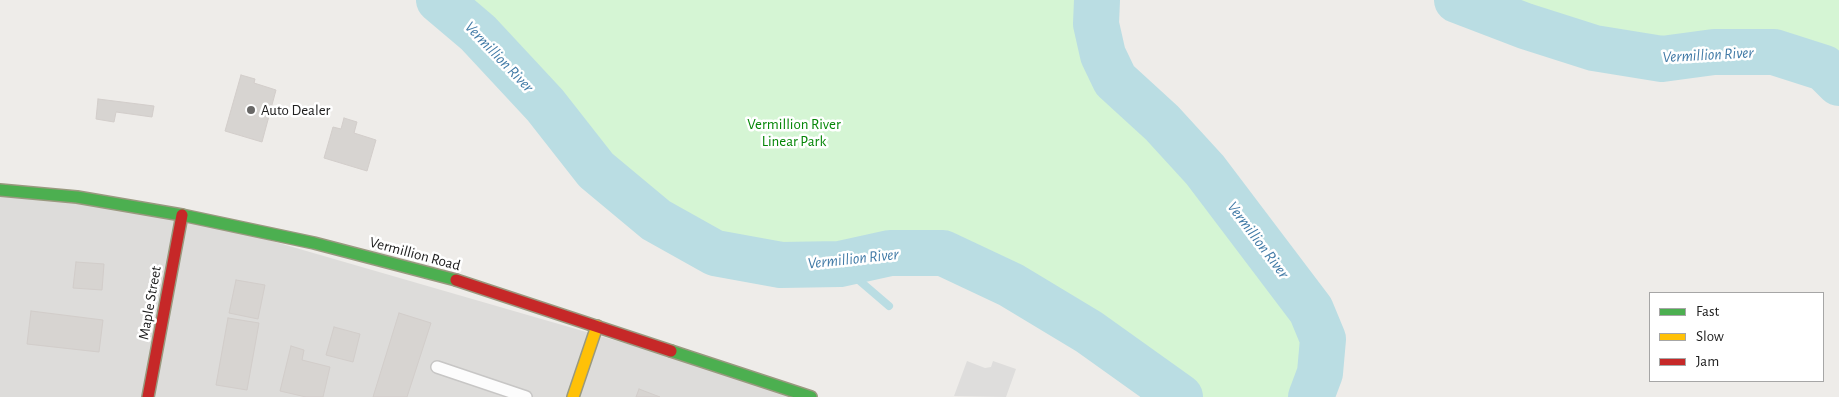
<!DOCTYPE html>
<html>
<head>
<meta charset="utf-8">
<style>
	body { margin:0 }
	#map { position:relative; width:1839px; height:397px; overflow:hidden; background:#eeece9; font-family:"Alegreya Sans",sans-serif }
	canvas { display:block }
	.legend { position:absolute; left:1649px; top:292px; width:175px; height:90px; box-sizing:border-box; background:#fff; border:1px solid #a6a6a6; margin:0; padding:6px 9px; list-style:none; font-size:15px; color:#202020 }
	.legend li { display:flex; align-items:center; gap:10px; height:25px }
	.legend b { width:25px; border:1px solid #a6a6a6 }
</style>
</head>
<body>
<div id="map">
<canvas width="1839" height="397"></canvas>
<ul class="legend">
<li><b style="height:6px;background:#4caf50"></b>Fast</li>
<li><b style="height:6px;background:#ffc107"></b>Slow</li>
<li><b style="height:6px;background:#c62828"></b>Jam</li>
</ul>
</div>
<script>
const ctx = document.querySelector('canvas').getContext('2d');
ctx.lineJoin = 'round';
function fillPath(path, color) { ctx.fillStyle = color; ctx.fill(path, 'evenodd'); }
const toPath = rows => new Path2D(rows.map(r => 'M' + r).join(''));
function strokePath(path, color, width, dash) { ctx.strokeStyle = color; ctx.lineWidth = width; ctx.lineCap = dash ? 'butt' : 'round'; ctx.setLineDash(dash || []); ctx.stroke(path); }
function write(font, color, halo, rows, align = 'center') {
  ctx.font = font + ' "Alegreya Sans",sans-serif'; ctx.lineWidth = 5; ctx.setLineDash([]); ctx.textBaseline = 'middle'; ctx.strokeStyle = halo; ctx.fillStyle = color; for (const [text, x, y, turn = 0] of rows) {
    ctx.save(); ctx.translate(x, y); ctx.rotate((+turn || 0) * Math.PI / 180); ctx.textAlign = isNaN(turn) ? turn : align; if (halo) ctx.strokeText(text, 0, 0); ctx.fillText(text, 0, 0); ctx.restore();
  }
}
fillPath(toPath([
	[0,190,182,215,811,397,0,397]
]), '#dddcda');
fillPath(toPath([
	[439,0,1097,0,1096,24,1103,55,1115,80,1162,123,1205,170,1311,310,1323,339,1320,373,1311,397,1180,397,1089,332,1011,285,943,253,890,253,840,264,781,265,715,253,656,220,596,170,545,105,478,33],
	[1457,0,1839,0,1839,83,1824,68,1774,52,1714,52,1662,59,1594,48,1525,26]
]), '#d5f5d4');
fillPath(toPath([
	[967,361,985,368,991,367,993,361,1016,369,1006,397,954,396]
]), '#dedddc');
strokePath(toPath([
	[840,264,889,306]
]), '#badde3', 8);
strokePath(toPath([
	[439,0,478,33,545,105,596,170,656,220,715,253,781,265,840,264,890,253,943,253,1011,285,1089,332,1180,397],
	[1097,0,1096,24,1103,55,1115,80,1162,123,1205,170,1311,310,1323,339,1320,373,1311,397],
	[1457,0,1525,26,1594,48,1662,59,1714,52,1774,52,1824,68,1839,83]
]), '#badde3', 46);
const building = toPath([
	[241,75,255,79,254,83,276,90,262,142,225,131,241,75],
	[98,99,154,106,152,117,116,112,114,122,96,119,98,99],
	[344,118,357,122,354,133,376,140,367,171,324,158,333,127,341,129,344,118],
	[76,262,104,264,102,290,73,288,76,262],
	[236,280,265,285,258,319,229,313,236,280],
	[31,311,103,320,99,352,27,344,31,311],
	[399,313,431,323,407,397,373,397,399,313],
	[228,318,259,323,247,390,216,385,228,318],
	[334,327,360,334,353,362,326,355,334,327],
	[291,346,304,350,302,360,330,367,323,397,306,397,280,391,291,346],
	[639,389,660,397,636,397,639,389]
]);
fillPath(building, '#d7d4d1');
strokePath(building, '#d2cdca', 1);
const lane = toPath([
	[437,367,526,397]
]);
const fast = toPath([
	[0,190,77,197,182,215,314,243,456,280],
	[671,351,811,397]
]);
const slow = toPath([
	[573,397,597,326]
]);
const jam = toPath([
	[456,280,671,351],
	[148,397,182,215]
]);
strokePath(lane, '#c7c6c5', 14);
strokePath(fast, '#99997f', 14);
strokePath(slow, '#99997f', 14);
strokePath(jam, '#99997f', 14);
strokePath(lane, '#fcfcfc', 11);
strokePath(fast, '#4caf50', 11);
strokePath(slow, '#ffc107', 11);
strokePath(jam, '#c62828', 11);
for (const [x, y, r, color] of [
	[251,110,5,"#686766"]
]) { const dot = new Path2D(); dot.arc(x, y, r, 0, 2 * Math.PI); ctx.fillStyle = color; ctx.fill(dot); strokePath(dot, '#fff', 2); }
write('15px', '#202020', '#fff', [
	["Auto Dealer",261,110]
], 'left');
write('15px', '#058607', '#fff', [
	["Vermillion River",794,124],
	["Linear Park",794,141]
]);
write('15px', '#202020', '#fff', [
	["Vermillion Road",415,254,15],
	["Maple Street",150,303,-80]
]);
write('italic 16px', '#417aa6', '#fff', [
	["Vermillion River",1708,55,-3],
	["Vermillion River",499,57,46],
	["Vermillion River",1258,240,53],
	["Vermillion River",853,259,-6]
]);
</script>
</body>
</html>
